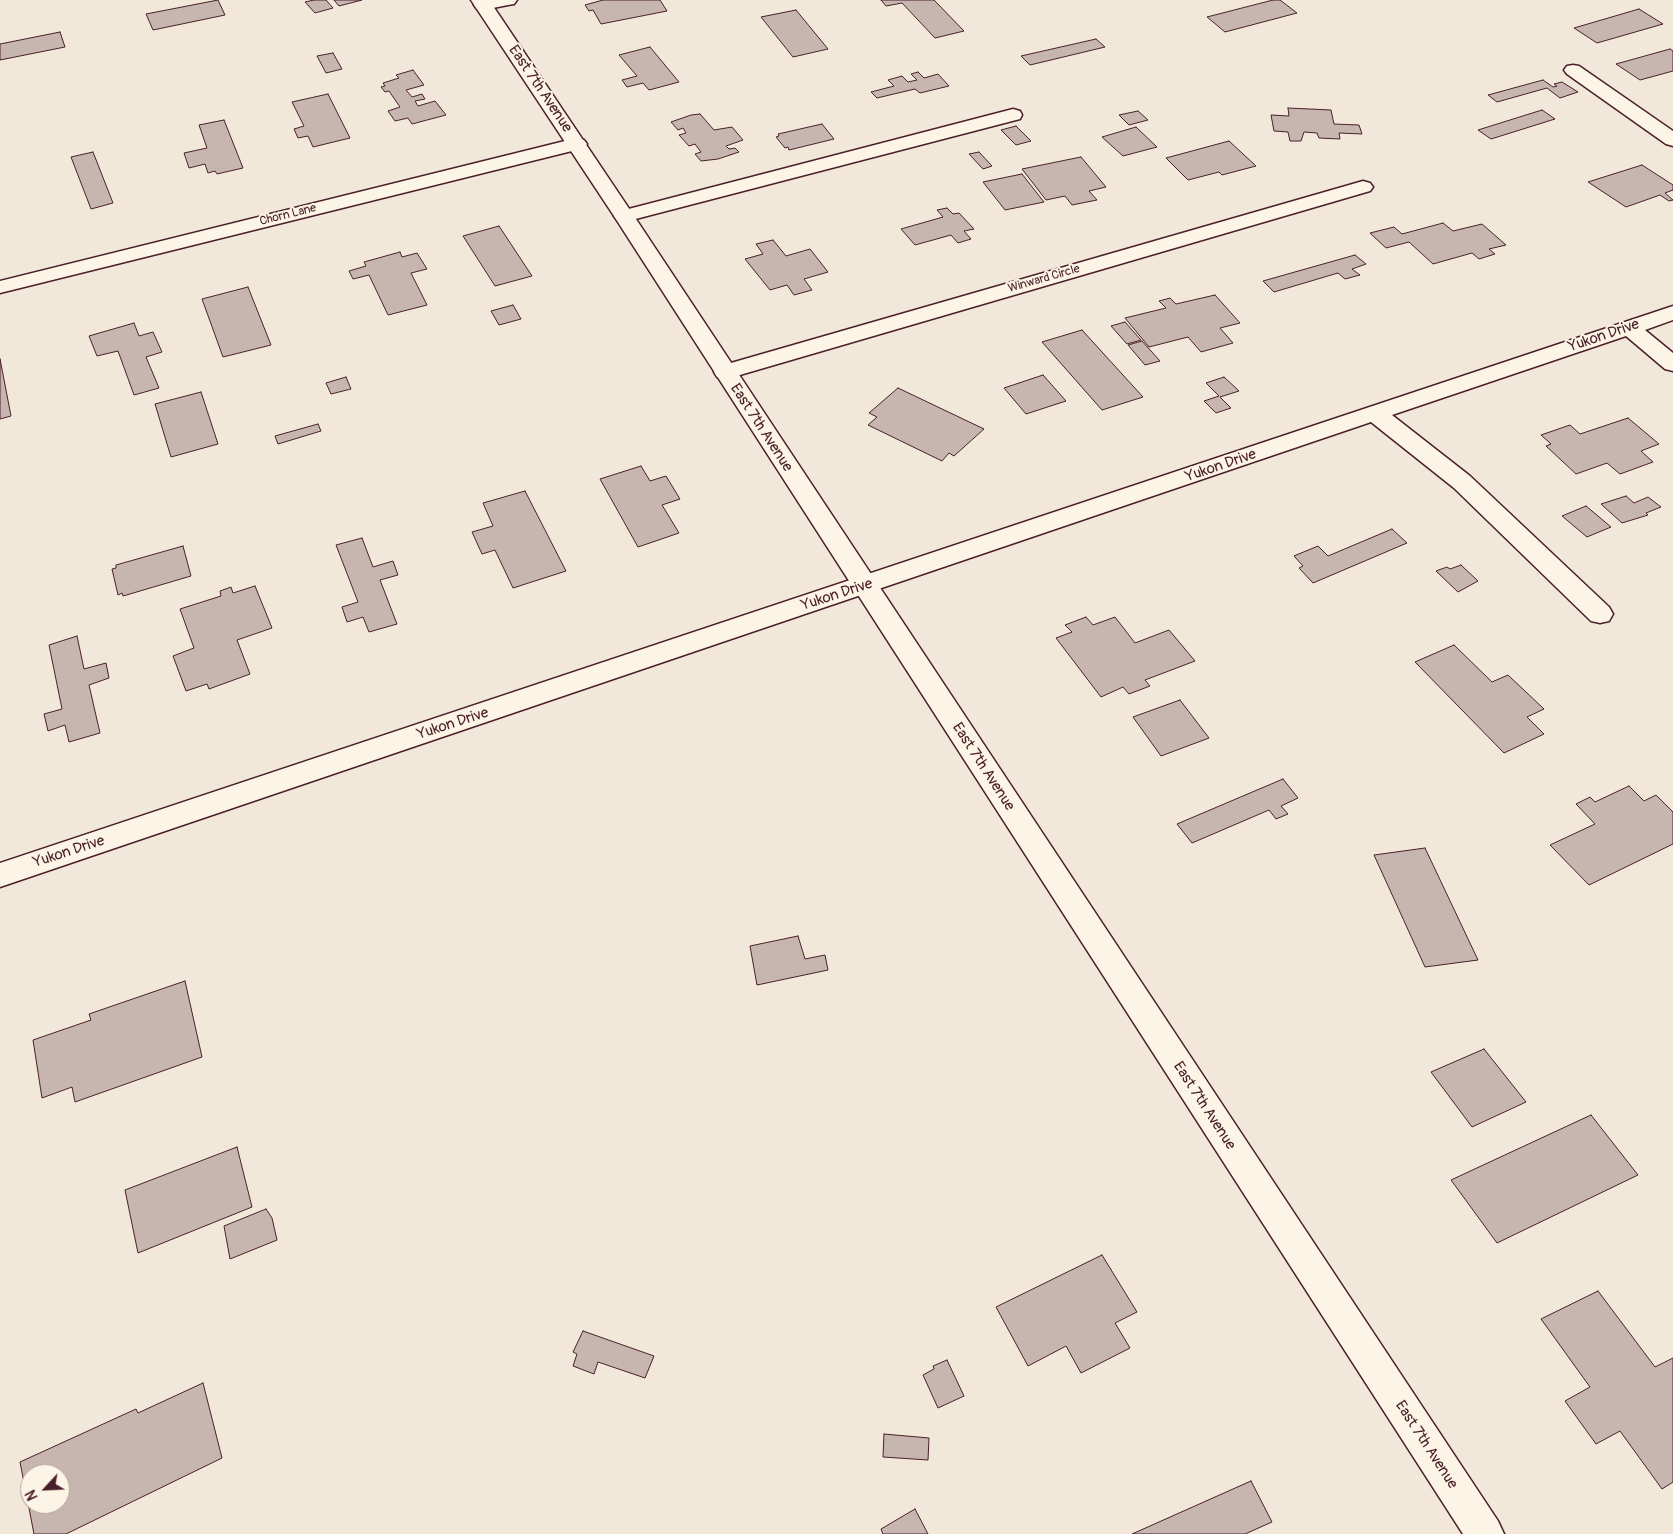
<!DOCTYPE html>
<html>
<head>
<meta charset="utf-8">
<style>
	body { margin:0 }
	#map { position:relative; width:1673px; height:1534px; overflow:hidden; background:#f1e8da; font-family:Pangolin,sans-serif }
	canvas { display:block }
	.north { position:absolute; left:20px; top:1464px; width:50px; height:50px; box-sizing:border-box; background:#fcf5e5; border:1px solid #b59f9b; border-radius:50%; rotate:245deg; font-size:14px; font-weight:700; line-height:20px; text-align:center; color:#4a1f2b }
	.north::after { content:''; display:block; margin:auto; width:18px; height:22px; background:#4a1f2b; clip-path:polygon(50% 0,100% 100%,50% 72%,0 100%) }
</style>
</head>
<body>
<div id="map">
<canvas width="1673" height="1534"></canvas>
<div class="north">N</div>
</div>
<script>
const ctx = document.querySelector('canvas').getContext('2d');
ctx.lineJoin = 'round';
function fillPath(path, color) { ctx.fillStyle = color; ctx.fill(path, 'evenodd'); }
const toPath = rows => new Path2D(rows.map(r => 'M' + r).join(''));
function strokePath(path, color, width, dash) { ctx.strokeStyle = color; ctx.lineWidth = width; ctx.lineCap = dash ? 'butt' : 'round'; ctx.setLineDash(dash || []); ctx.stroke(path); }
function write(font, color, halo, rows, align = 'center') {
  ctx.font = font + ' Pangolin,sans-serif'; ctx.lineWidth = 4; ctx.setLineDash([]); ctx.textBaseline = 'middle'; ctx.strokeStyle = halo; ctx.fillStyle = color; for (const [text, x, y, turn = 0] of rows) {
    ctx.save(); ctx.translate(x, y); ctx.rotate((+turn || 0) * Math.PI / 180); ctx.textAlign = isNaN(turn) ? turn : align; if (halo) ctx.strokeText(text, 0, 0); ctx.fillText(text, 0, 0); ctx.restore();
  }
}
const building = toPath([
	[218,0,225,15,153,30,146,14,218,0],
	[314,0,326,0,333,8,315,13,305,2,314,0],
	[334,0,362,0,339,6,334,0],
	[603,0,660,0,667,11,601,24,593,10,589,11,585,5,603,0],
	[881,0,934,0,964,31,935,38,902,3,886,6,881,0],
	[1273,0,1280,0,1297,13,1225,32,1207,17,1273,0],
	[1639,9,1663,24,1597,43,1574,28,1639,9],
	[796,10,828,49,793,57,761,17,796,10],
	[60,32,65,47,0,60,0,44,60,32],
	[1096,39,1105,47,1030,65,1021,56,1096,39],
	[650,47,679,82,649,90,643,83,627,87,622,80,637,76,619,55,650,47],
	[1670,49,1673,51,1673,71,1640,80,1616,64,1670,49],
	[333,53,342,69,326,73,317,56,333,53],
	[413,70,424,85,406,90,412,97,422,94,425,99,415,101,418,106,435,101,446,115,412,124,408,118,395,121,388,111,400,107,389,91,385,92,381,87,385,86,383,83,399,78,396,75,413,70],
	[918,72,924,78,938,74,949,86,920,93,915,89,877,98,871,92,894,86,888,80,902,76,908,82,917,80,911,74,918,72],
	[1543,80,1553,87,1557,86,1554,84,1562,82,1578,92,1560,98,1547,88,1497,102,1488,95,1543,80],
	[328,94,350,138,313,147,308,136,298,138,294,129,304,126,292,102,328,94],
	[1288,108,1331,110,1334,124,1359,125,1362,134,1339,133,1340,139,1319,138,1317,133,1304,132,1301,141,1290,141,1288,132,1274,131,1271,115,1289,116,1288,108],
	[1542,110,1555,119,1491,139,1478,130,1542,110],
	[1138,111,1148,120,1129,125,1119,115,1138,111],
	[700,114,714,130,732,127,743,140,726,146,729,149,735,148,739,152,718,159,701,161,695,154,701,152,695,144,689,146,679,135,686,133,683,128,678,130,671,122,691,115,700,114],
	[224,120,243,168,217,174,215,171,208,173,205,164,189,168,184,153,207,148,199,125,224,120],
	[822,124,834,139,789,150,788,147,785,148,776,137,779,136,778,134,822,124],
	[1016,126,1031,141,1016,145,1001,130,1016,126],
	[1136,127,1157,147,1123,156,1102,137,1136,127],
	[1229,141,1256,166,1222,175,1219,172,1188,180,1166,158,1229,141],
	[93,152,113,203,91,209,71,157,93,152],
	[979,152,992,166,983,169,969,154,979,152],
	[1081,157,1106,187,1089,191,1097,200,1072,205,1065,196,1046,200,1022,169,1081,157],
	[1642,165,1673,185,1673,190,1665,193,1673,200,1669,201,1660,195,1626,207,1588,182,1642,165],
	[1022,174,1044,202,1005,210,983,182,1022,174],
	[947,208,953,214,959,213,974,229,964,231,971,239,958,243,951,235,915,245,901,229,943,217,937,210,947,208],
	[1443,223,1453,231,1482,224,1506,245,1489,249,1495,254,1479,259,1472,253,1433,264,1409,242,1386,248,1370,233,1394,227,1402,234,1443,223],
	[499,226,532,276,495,286,463,236,499,226],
	[773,240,786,256,810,249,828,272,804,279,812,290,794,295,787,285,770,290,745,259,763,254,756,244,773,240],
	[400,252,402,257,417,253,427,269,411,273,427,305,388,315,369,275,353,279,349,271,366,266,364,262,400,252],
	[1355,255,1366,264,1352,269,1360,275,1345,279,1338,273,1274,292,1263,281,1355,255],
	[248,287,271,345,223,357,202,299,248,287],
	[1215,295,1240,323,1220,328,1233,343,1201,352,1188,337,1149,347,1125,318,1166,308,1159,301,1170,298,1176,304,1215,295],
	[513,305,521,319,499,325,491,311,513,305],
	[1125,322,1141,340,1127,344,1111,326,1125,322],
	[134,323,139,336,153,332,162,352,146,357,159,388,134,395,118,351,97,356,89,336,134,323],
	[1082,330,1143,397,1102,410,1042,342,1082,330],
	[1142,341,1160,361,1145,365,1128,345,1142,341],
	[0,359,11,416,0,419,0,359],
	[1043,375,1066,401,1026,414,1004,388,1043,375],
	[346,377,351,389,331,394,326,383,346,377],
	[1224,377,1239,391,1220,397,1231,408,1216,413,1204,401,1219,396,1206,383,1224,377],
	[898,388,984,429,954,456,949,453,942,461,868,425,877,417,869,413,898,388],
	[201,392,218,444,171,457,155,404,201,392],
	[1628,418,1659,444,1641,451,1653,462,1620,474,1607,463,1576,474,1546,446,1551,444,1541,435,1570,425,1580,434,1628,418],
	[318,424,321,431,278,444,275,436,318,424],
	[641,466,650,481,666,476,680,499,662,505,679,533,638,547,600,479,641,466],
	[525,491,566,571,513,588,495,550,482,554,472,532,493,526,483,503,525,491],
	[1626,496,1634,503,1648,497,1661,507,1646,513,1648,515,1622,523,1601,504,1626,496],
	[1586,506,1611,527,1587,537,1562,516,1586,506],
	[1392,529,1407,543,1313,583,1299,568,1303,566,1294,556,1318,546,1328,556,1392,529],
	[362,538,373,567,393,561,398,575,380,580,397,624,369,632,363,617,347,622,342,607,358,602,336,545,362,538],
	[183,546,191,576,123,596,122,593,118,595,112,569,116,568,116,565,183,546],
	[1461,565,1478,581,1458,592,1436,571,1447,567,1450,569,1461,565],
	[255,586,272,628,237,640,250,674,209,689,207,684,186,691,173,656,194,648,180,609,221,596,220,591,231,587,233,593,255,586],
	[1086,617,1093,625,1115,617,1135,643,1169,630,1195,661,1145,680,1150,686,1129,694,1123,687,1101,697,1056,638,1072,632,1065,625,1086,617],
	[77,636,84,669,106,663,109,678,89,685,100,733,69,742,65,725,48,731,44,714,62,709,49,645,77,636],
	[1454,645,1492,682,1508,675,1544,709,1527,717,1544,734,1504,753,1415,662,1454,645],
	[1180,700,1209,738,1161,756,1133,717,1180,700],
	[1283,779,1298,798,1281,806,1288,814,1276,819,1269,810,1192,843,1177,824,1283,779],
	[1629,786,1644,801,1656,795,1673,812,1673,844,1589,885,1550,845,1595,824,1576,804,1590,797,1595,802,1629,786],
	[1425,848,1478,960,1425,967,1374,855,1425,848],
	[798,936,805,959,825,955,828,970,757,985,750,946,798,936],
	[185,981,202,1057,75,1102,72,1087,42,1098,33,1040,91,1020,89,1014,185,981],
	[1484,1049,1526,1102,1472,1127,1431,1072,1484,1049],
	[1591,1115,1638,1175,1497,1243,1451,1180,1591,1115],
	[237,1147,252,1207,138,1253,125,1190,237,1147],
	[266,1209,272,1218,277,1240,230,1259,224,1226,266,1209],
	[1102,1255,1137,1312,1115,1323,1130,1348,1081,1373,1066,1346,1028,1366,996,1307,1102,1255],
	[1598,1291,1655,1367,1673,1358,1673,1482,1662,1489,1620,1431,1596,1444,1565,1401,1590,1387,1541,1319,1598,1291],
	[583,1331,654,1356,645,1378,598,1362,594,1374,573,1366,577,1354,573,1352,583,1331],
	[947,1360,964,1396,938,1408,923,1375,934,1369,933,1366,947,1360],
	[203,1383,222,1458,66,1534,34,1534,20,1462,136,1409,138,1413,203,1383],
	[30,1474,60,1474,60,1504,30,1504,30,1474],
	[884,1434,929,1438,928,1460,883,1457,884,1434],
	[1251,1481,1272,1522,1245,1534,1132,1534,1251,1481],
	[915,1509,928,1534,883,1534,881,1529,915,1509]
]);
fillPath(building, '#c7b6af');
strokePath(building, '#4a1f2b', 1);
const minor = toPath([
	[482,0,517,0,514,4,508,5,483,10,477,9,474,5,477,1,482,0],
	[1573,65,1579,66,1673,131,1673,146,1666,144,1567,74,1564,70,1567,66,1573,65],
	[1013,109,1020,111,1022,115,1020,119,624,222,617,220,614,216,617,212,1013,109],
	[577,138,584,140,587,144,584,148,0,293,0,281,577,138],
	[1363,181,1370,183,1373,187,1370,191,733,377,725,379,717,377,714,372,717,367,1363,181],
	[1673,306,1673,320,1645,330,1673,353,1673,371,1665,369,1626,336,1392,415,1470,476,1609,607,1613,614,1609,621,1600,623,1591,621,1454,488,1371,422,0,887,0,863,1673,306]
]);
const major = toPath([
	[471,0,489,0,634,216,1498,1521,1504,1534,1463,1534,614,216,471,0]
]);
strokePath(minor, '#4a1f2b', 3);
strokePath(major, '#4a1f2b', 3);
fillPath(minor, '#fcf5e5');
fillPath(major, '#fcf5e5');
write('12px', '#4a1f2b', '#fcf5e5', [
	["Chorn Lane",288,215,-14],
	["Winward Circle",1044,279,-16]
]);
write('15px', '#4a1f2b', '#fcf5e5', [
	["East 7th Avenue",540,89,56],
	["Yukon Drive",1604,336,-19],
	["East 7th Avenue",761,428,57],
	["Yukon Drive",1221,466,-19],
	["Yukon Drive",837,595,-18],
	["Yukon Drive",453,724,-18],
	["East 7th Avenue",983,767,57],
	["Yukon Drive",69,852,-18],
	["East 7th Avenue",1204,1106,57],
	["East 7th Avenue",1426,1445,57]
]);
</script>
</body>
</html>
